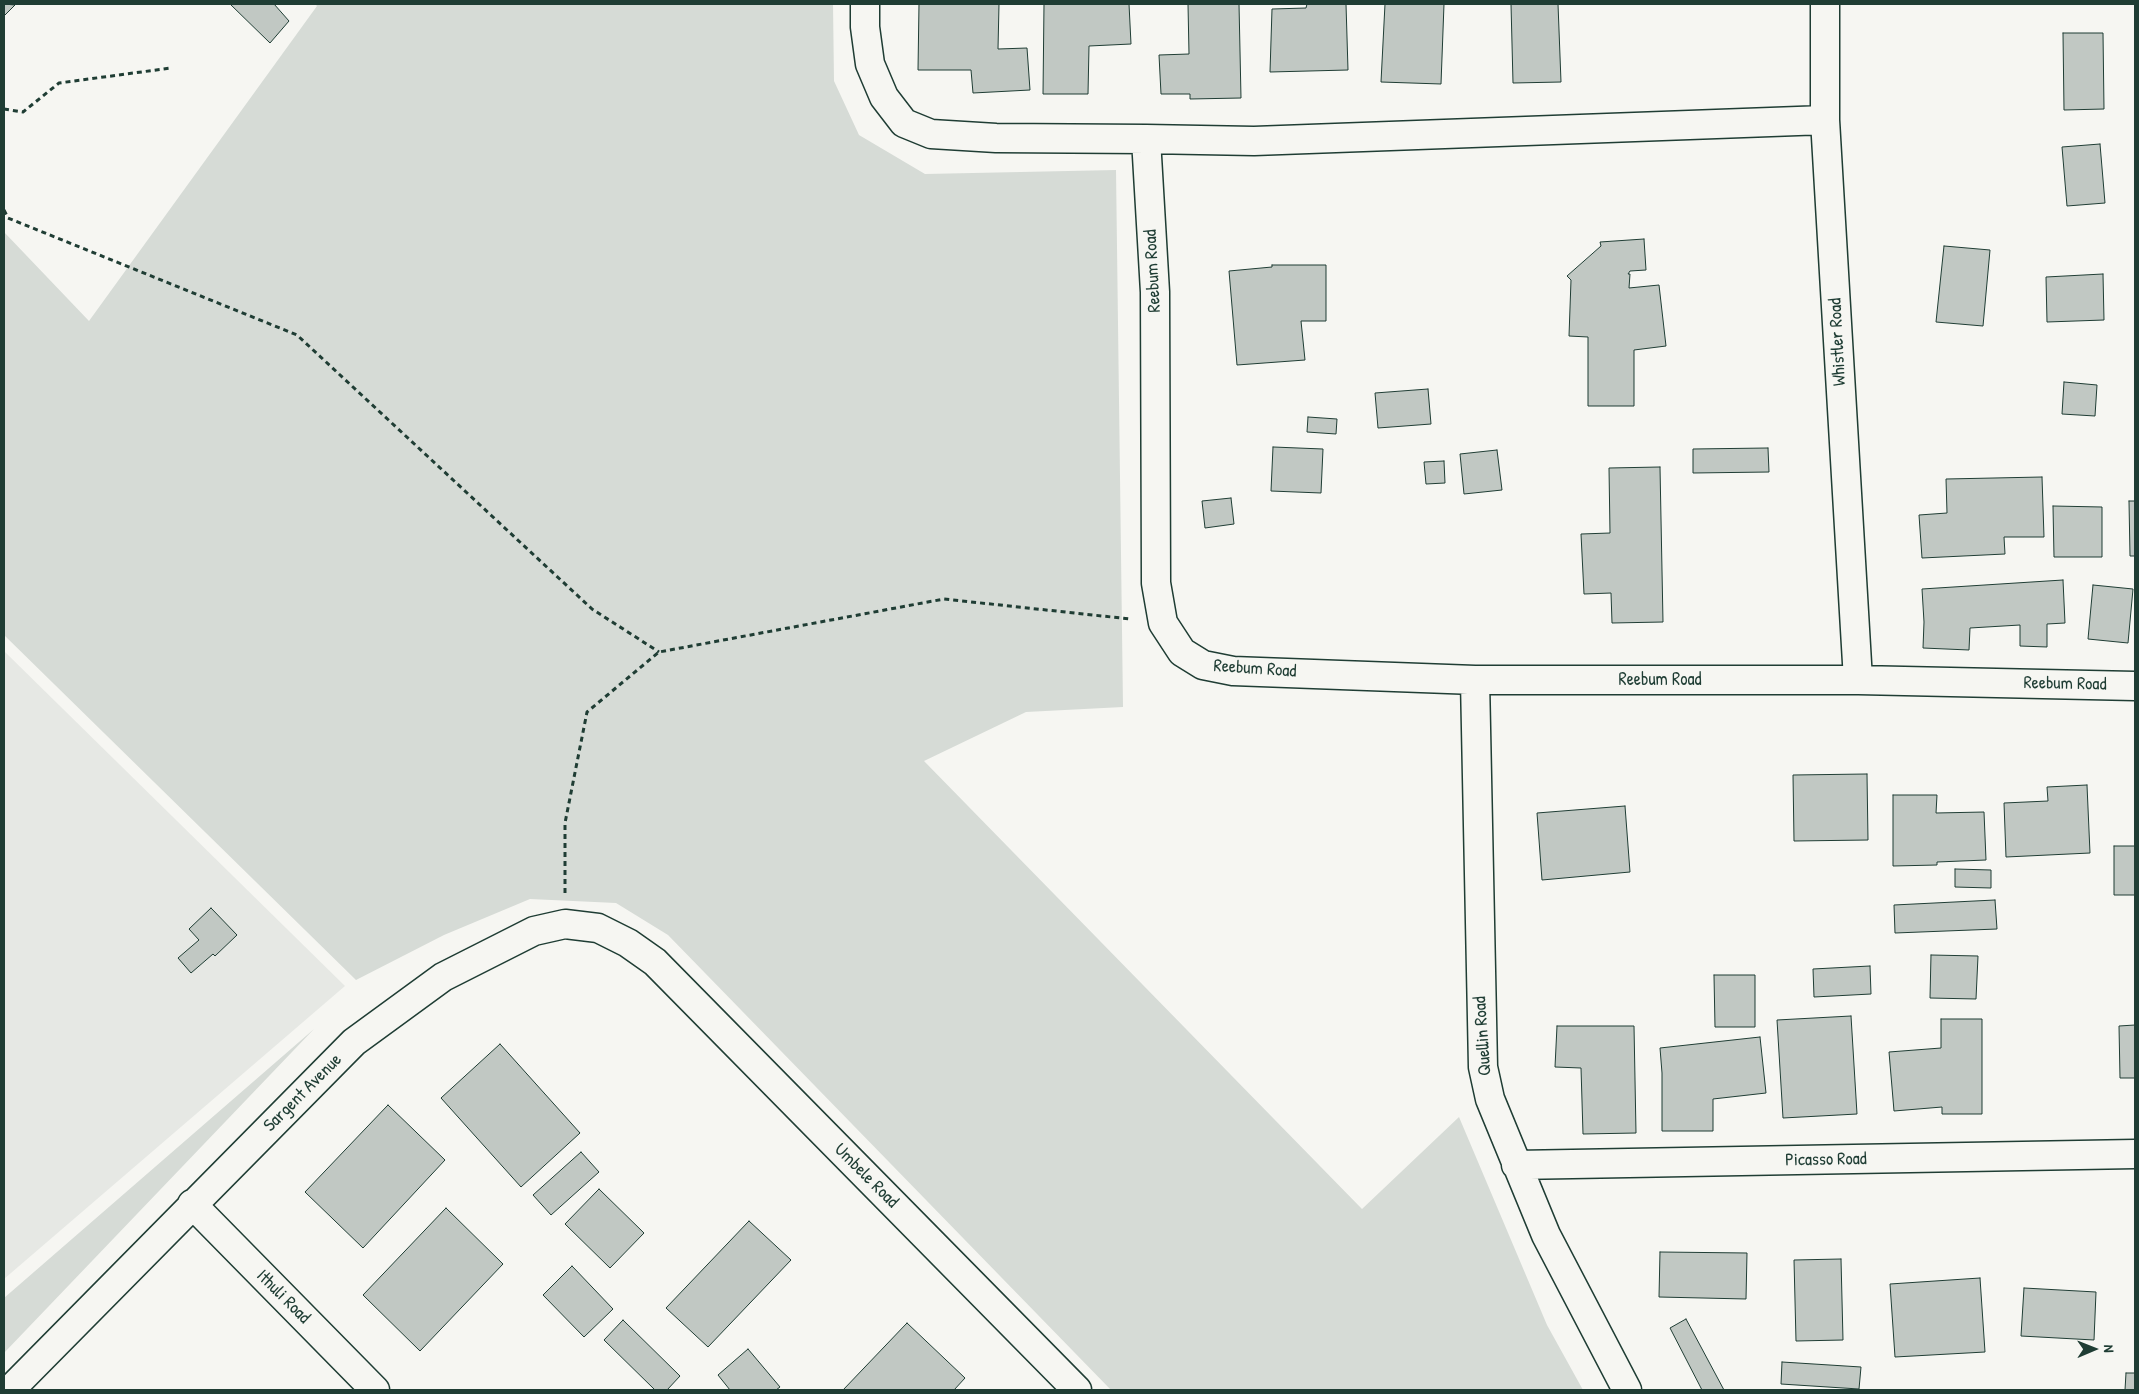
<!DOCTYPE html>
<html>
<head>
<meta charset="utf-8">
<style>
	body { margin:0 }
	#map { position:relative; width:2139px; height:1394px; overflow:hidden; background:#f6f6f2; font-family:"Patrick Hand",sans-serif }
	canvas { display:block }
	.frame { position:absolute; inset:0; border:5px solid #1f3d34; pointer-events:none }
	.north { position:absolute; left:2069px; top:1324px; width:50px; height:50px; -webkit-text-stroke:4px #f6f6f2; paint-order:stroke; rotate:89deg; font-size:14px; font-weight:700; line-height:20px; text-align:center; color:#1f3d34 }
	.north::after { content:''; display:block; margin:auto; width:18px; height:22px; background:#1f3d34; clip-path:polygon(50% 0,100% 100%,50% 72%,0 100%) }
</style>
</head>
<body>
<div id="map">
<canvas width="2139" height="1394"></canvas>
<div class="frame"></div>
<div class="north">N</div>
</div>
<script>
const ctx = document.querySelector('canvas').getContext('2d');
ctx.lineJoin = 'round';
function fillPath(path, color) { ctx.fillStyle = color; ctx.fill(path, 'evenodd'); }
const toPath = rows => new Path2D(rows.map(r => 'M' + r).join(''));
function strokePath(path, color, width, dash) { ctx.strokeStyle = color; ctx.lineWidth = width; ctx.lineCap = dash ? 'butt' : 'round'; ctx.setLineDash(dash || []); ctx.stroke(path); }
function write(font, color, halo, rows, align = 'center') {
  ctx.font = font + ' "Patrick Hand",sans-serif'; ctx.lineWidth = 4; ctx.setLineDash([]); ctx.textBaseline = 'middle'; ctx.strokeStyle = halo; ctx.fillStyle = color; for (const [text, x, y, turn = 0] of rows) {
    ctx.save(); ctx.translate(x, y); ctx.rotate((+turn || 0) * Math.PI / 180); ctx.textAlign = isNaN(turn) ? turn : align; if (halo) ctx.strokeText(text, 0, 0); ctx.fillText(text, 0, 0); ctx.restore();
  }
}
fillPath(toPath([
	[4,651,345,986,4,1279]
]), '#e6e8e4');
fillPath(toPath([
	[315,4,833,4,834,81,859,135,925,174,1116,170,1123,707,1026,712,924,761,1362,1209,1459,1117,1547,1325,1583,1390,1111,1390,668,935,616,903,530,899,444,935,356,980,4,635,4,232,89,321,317,6],
	[314,1029,4,1353,4,1298]
]), '#d6dbd6');
const building = toPath([
	[4,4,15,5,4,16,4,4],
	[230,4,274,4,289,21,270,43,230,4],
	[919,4,999,4,998,49,1027,48,1030,90,973,93,971,70,918,70,919,4],
	[1044,4,1129,4,1131,44,1089,46,1088,94,1043,94,1044,4],
	[1188,4,1239,4,1241,98,1190,99,1190,94,1161,94,1159,55,1189,54,1188,4],
	[1307,4,1346,4,1348,70,1270,72,1272,9,1306,8,1307,4],
	[1385,4,1444,4,1441,84,1381,82,1385,4],
	[1511,4,1558,4,1561,82,1513,83,1511,4],
	[2063,33,2103,33,2104,109,2064,110,2063,33],
	[2100,144,2105,203,2067,206,2062,147,2100,144],
	[1644,239,1646,270,1630,271,1628,274,1630,274,1629,288,1659,285,1666,346,1634,350,1634,406,1588,406,1588,337,1569,336,1571,280,1567,276,1601,246,1600,242,1644,239],
	[1944,246,1990,250,1983,326,1936,322,1944,246],
	[1272,265,1326,265,1326,321,1301,321,1305,360,1237,365,1229,271,1272,267,1272,265],
	[2103,274,2104,320,2047,322,2046,277,2103,274],
	[2064,382,2097,385,2095,416,2062,414,2064,382],
	[1428,389,1431,424,1378,428,1375,393,1428,389],
	[1308,417,1337,419,1336,434,1307,432,1308,417],
	[1273,447,1323,449,1321,493,1271,491,1273,447],
	[1768,448,1769,472,1693,473,1693,449,1768,448],
	[1497,450,1502,490,1464,494,1460,454,1497,450],
	[1444,461,1445,483,1426,484,1424,462,1444,461],
	[1660,467,1663,622,1612,623,1611,593,1584,594,1581,534,1610,533,1609,468,1660,467],
	[2042,477,2044,537,2004,537,2005,554,1922,558,1919,515,1947,513,1946,479,2042,477],
	[1231,498,1234,524,1205,528,1202,501,1231,498],
	[2129,501,2135,501,2135,556,2130,556,2129,501],
	[2053,506,2102,507,2102,557,2054,557,2053,506],
	[2063,580,2065,623,2047,624,2047,647,2020,646,2020,625,1970,628,1969,650,1923,648,1924,622,1922,589,2063,580],
	[2093,585,2133,589,2128,643,2088,639,2093,585],
	[1867,774,1868,840,1794,841,1793,775,1867,774],
	[2087,785,2090,853,2006,857,2004,803,2048,801,2047,787,2087,785],
	[1893,795,1937,795,1936,813,1984,812,1986,860,1937,862,1937,865,1893,866,1893,795],
	[1625,806,1630,872,1542,880,1537,813,1625,806],
	[2114,846,2135,846,2135,895,2114,895,2114,846],
	[1955,869,1991,870,1991,888,1955,887,1955,869],
	[1995,900,1997,929,1895,933,1894,905,1995,900],
	[211,908,237,935,215,956,213,954,191,973,178,958,199,940,189,929,211,908],
	[1931,955,1978,956,1976,999,1930,998,1931,955],
	[1870,966,1871,994,1814,997,1813,969,1870,966],
	[1714,975,1755,975,1755,1027,1715,1027,1714,975],
	[1851,1016,1857,1114,1783,1118,1777,1020,1851,1016],
	[1941,1019,1982,1019,1982,1114,1942,1114,1942,1107,1894,1111,1889,1052,1941,1048,1941,1019],
	[2135,1025,2135,1078,2120,1078,2119,1026,2135,1025],
	[1557,1026,1634,1026,1636,1133,1583,1134,1581,1068,1555,1067,1557,1026],
	[1760,1037,1766,1093,1713,1099,1713,1131,1662,1131,1662,1073,1660,1048,1760,1037],
	[500,1044,580,1133,521,1187,441,1098,500,1044],
	[388,1105,445,1160,363,1248,305,1192,388,1105],
	[581,1152,599,1172,551,1215,533,1195,581,1152],
	[599,1189,644,1233,610,1268,565,1224,599,1189],
	[446,1208,503,1264,420,1351,363,1295,446,1208],
	[749,1221,791,1260,708,1347,666,1308,749,1221],
	[1660,1252,1747,1253,1746,1299,1659,1297,1660,1252],
	[1841,1259,1843,1340,1796,1341,1794,1260,1841,1259],
	[572,1266,613,1309,584,1337,543,1295,572,1266],
	[1980,1278,1985,1352,1895,1357,1890,1284,1980,1278],
	[2024,1288,2096,1292,2094,1340,2021,1336,2024,1288],
	[1686,1319,1724,1390,1702,1390,1670,1328,1686,1319],
	[623,1320,680,1376,667,1390,655,1390,604,1340,623,1320],
	[907,1323,965,1378,954,1390,843,1390,907,1323],
	[748,1349,780,1387,776,1390,730,1390,718,1375,748,1349],
	[1782,1362,1861,1367,1859,1389,1781,1384,1782,1362],
	[2126,1373,2135,1373,2135,1390,2125,1390,2126,1373]
]);
fillPath(building, '#c1c8c3');
strokePath(building, '#1f3d34', 1);
const minor = toPath([
	[865,4,865,27,870,64,884,97,904,123,931,134,996,138,1146,139,1155,292,1156,583,1163,623,1182,652,1203,665,1233,671,1475,680,1858,680,2135,686],
	[1825,4,1825,120,1858,680],
	[1146,139,1254,141,1825,120],
	[1475,680,1483,1067,1490,1099,1546,1235,1627,1390],
	[1516,1165,2135,1154],
	[192,1204,375,1390],
	[10,1390,354,1042,443,977,534,931,565,924,598,928,628,943,655,962,1077,1390]
]);
strokePath(minor, '#1f3d34', 31);
strokePath(toPath([
	[4,109,23,112,59,83,171,68],
	[4,210,8,218,297,335,592,609,659,652],
	[565,893,565,823,587,712,659,652,944,599,1130,619]
]), '#1f3d34', 3, [5, 4]);
strokePath(minor, '#f6f6f2', 28);
write('18px', '#1f3d34', '#f6f6f2', [
	["Reebum Road",1153,271,-93],
	["Whistler Road",1838,342,-93],
	["Reebum Road",1255,669,4],
	["Reebum Road",1660,680],
	["Reebum Road",2065,684,1],
	["Quellin Road",1483,1036,-94],
	["Sargent Avenue",303,1093,-45],
	["Picasso Road",1826,1160,-1],
	["Umbele Road",866,1176,45],
	["Ithuli Road",283,1297,45]
]);
</script>
</body>
</html>
